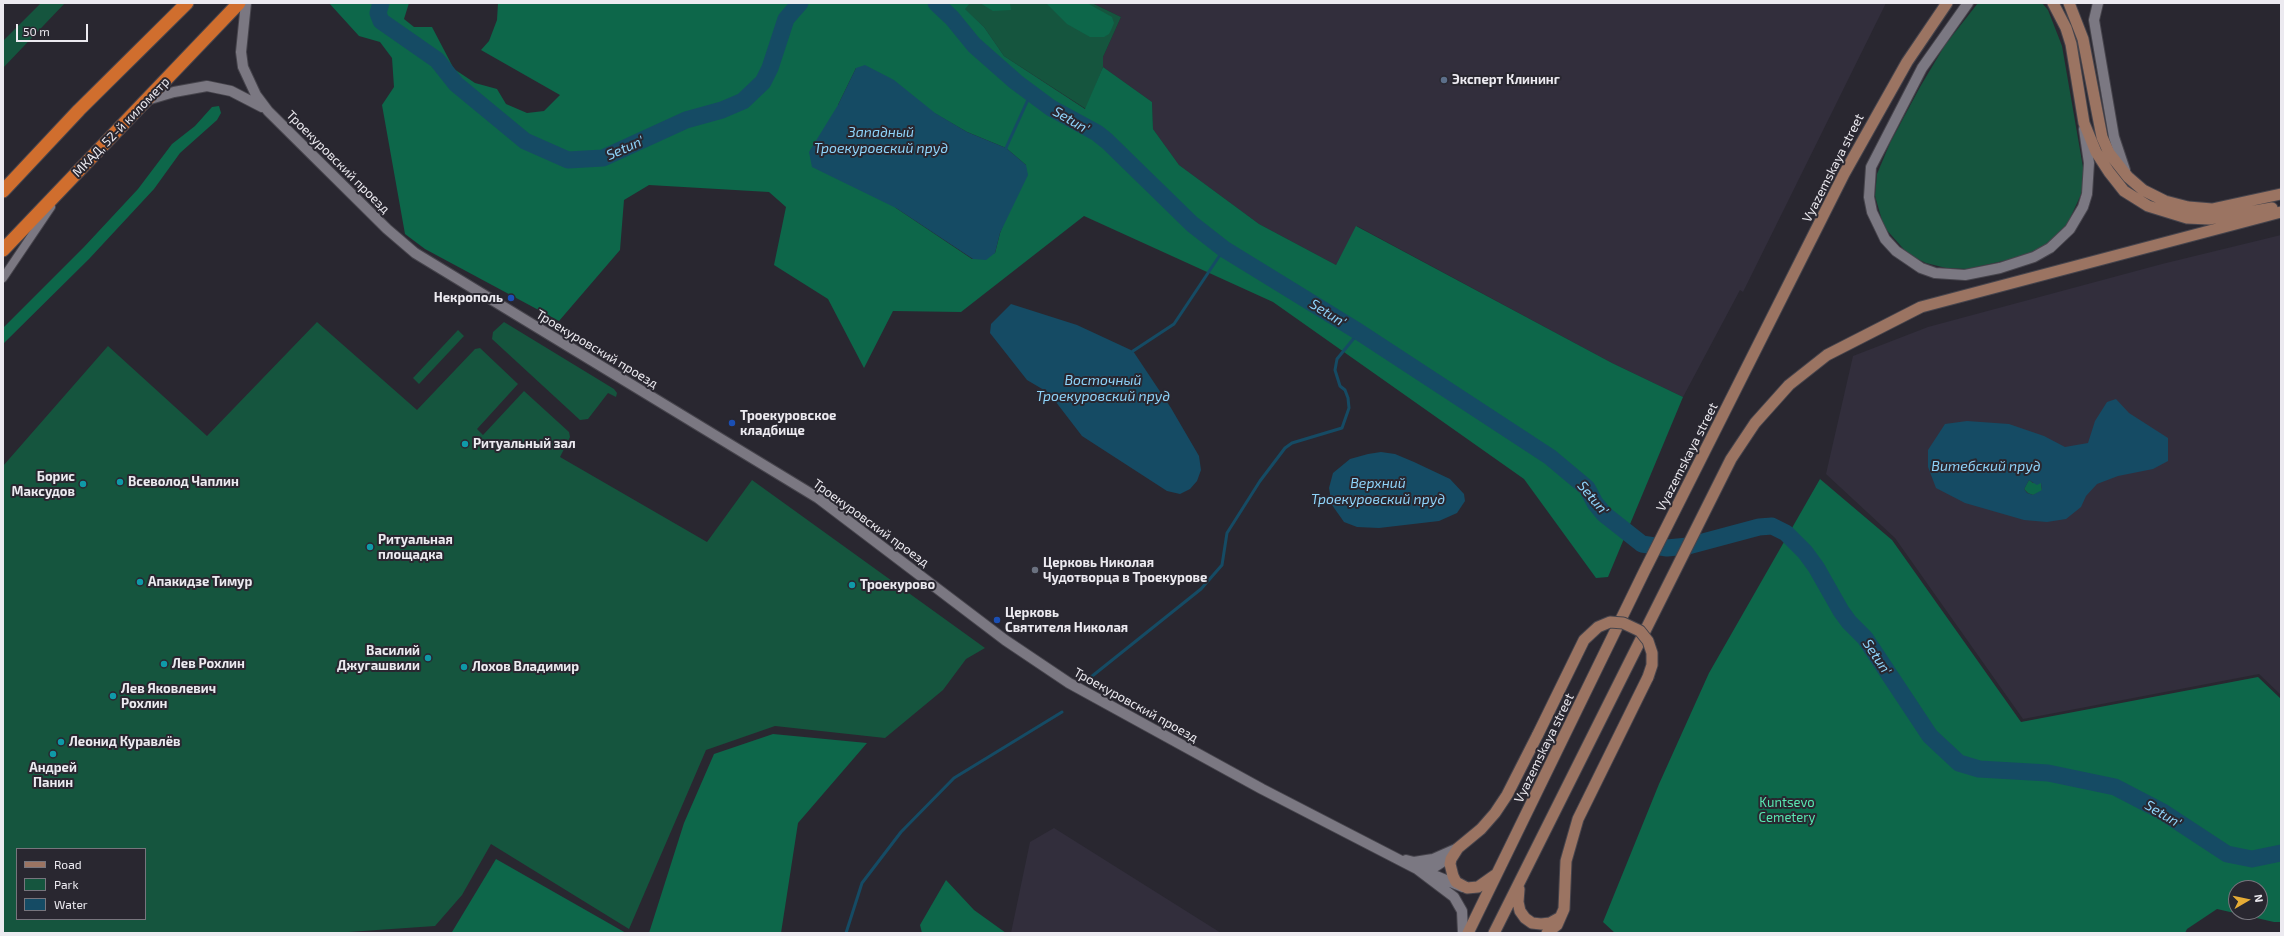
<!DOCTYPE html>
<html>
<head>
<meta charset="utf-8">
<style>
	body { margin:0 }
	#map { position:relative; width:2284px; height:936px; overflow:hidden; background:#292730; font-family:"Exo 2",sans-serif }
	canvas { display:block }
	.frame { position:absolute; inset:0; border:4px solid #eceaf0; pointer-events:none }
	.legend { position:absolute; left:16px; top:848px; width:130px; height:72px; box-sizing:border-box; background:#292730; border:1px solid #77757d; margin:0; padding:5px 7px; list-style:none; font-size:12px; color:#eceaf0 }
	.legend li { display:flex; align-items:center; gap:8px; height:20px }
	.legend b { width:20px; border:1px solid #77757d }
	.north { position:absolute; left:2228px; top:880px; width:40px; height:40px; box-sizing:border-box; background:#292730; border:1px solid #77757d; border-radius:50%; rotate:81deg; font-size:11px; font-weight:700; line-height:16px; text-align:center; color:#eceaf0 }
	.north::after { content:''; display:block; margin:auto; width:14px; height:18px; background:#e6ac36; clip-path:polygon(50% 0,100% 100%,50% 72%,0 100%) }
	.scale { position:absolute; left:16px; top:24px; width:72px; height:18px; box-sizing:border-box; border:2px solid #eceaf0; border-top:0; padding-left:5px; font-size:12px; line-height:14px; white-space:nowrap; color:#eceaf0; -webkit-text-stroke:3px #292730; paint-order:stroke }
</style>
</head>
<body>
<div id="map">
<canvas width="2284" height="936"></canvas>
<div class="frame"></div>
<ul class="legend">
<li><b style="height:5px;background:#9b7462"></b>Road</li>
<li><b style="height:11px;background:#15553e"></b>Park</li>
<li><b style="height:11px;background:#154b64"></b>Water</li>
</ul>
<div class="north">N</div>
<div class="scale">50 m</div>
</div>
<script>
const ctx = document.querySelector('canvas').getContext('2d');
ctx.lineJoin = 'round';
function fillPath(path, color) { ctx.fillStyle = color; ctx.fill(path, 'evenodd'); }
const toPath = rows => new Path2D(rows.map(r => 'M' + r).join(''));
function strokePath(path, color, width, dash) { ctx.strokeStyle = color; ctx.lineWidth = width; ctx.lineCap = dash ? 'butt' : 'round'; ctx.setLineDash(dash || []); ctx.stroke(path); }
function write(font, color, halo, rows, align = 'center') {
  ctx.font = font + ' "Exo 2",sans-serif'; ctx.lineWidth = 4; ctx.setLineDash([]); ctx.textBaseline = 'middle'; ctx.strokeStyle = halo; ctx.fillStyle = color; for (const [text, x, y, turn = 0] of rows) {
    ctx.save(); ctx.translate(x, y); ctx.rotate((+turn || 0) * Math.PI / 180); ctx.textAlign = isNaN(turn) ? turn : align; if (halo) ctx.strokeText(text, 0, 0); ctx.fillText(text, 0, 0); ctx.restore();
  }
}
fillPath(toPath([
	[1092,3,1886,3,1743,292,1740,290,1683,397,1612,363,1357,226,1336,265,1259,224,1179,165,1153,129,1152,102,1103,67,1103,57,1121,17],
	[2281,235,2281,695,2259,674,2023,719,1895,538,1826,474,1853,356,1928,327,2162,264],
	[1054,828,1221,933,1011,933,1030,842]
]), '#322e3c');
fillPath(toPath([
	[41,3,65,3,3,68,3,41],
	[958,3,1092,3,1121,17,1103,57,1103,67,1086,109,1004,56,984,27],
	[1978,3,2042,3,2048,10,2062,46,2084,173,2083,190,2066,227,2052,241,2034,252,2012,259,1967,269,1946,268,1926,263,1909,255,1884,227,1875,196,1877,174,1890,143,1920,87,1945,45],
	[317,322,417,410,475,349,480,348,518,384,477,429,483,435,524,391,569,432,570,437,560,457,707,542,752,480,985,648,966,659,943,690,885,738,775,726,706,750,629,929,491,844,462,895,435,926,334,933,3,933,3,466,108,346,207,436],
	[17,849,145,849,145,919,17,919],
	[504,322,614,389,617,393,616,397,608,393,588,419,580,420,492,339,493,332],
	[458,330,464,336,419,384,413,378]
]), '#15553e');
fillPath(toPath([
	[329,3,409,3,404,19,414,27,432,27,454,69,475,83,497,89,506,104,527,113,544,111,560,95,481,50,489,41,497,20,498,3,970,3,965,9,984,27,1004,56,1085,109,1103,67,1152,102,1153,129,1179,165,1259,224,1336,265,1356,226,1612,363,1683,397,1608,577,1596,578,1524,479,1273,302,1084,216,961,312,893,311,864,368,828,299,774,265,786,207,769,192,649,185,624,200,620,250,559,321,425,249,405,234,382,105,394,87,392,58,380,42,359,36],
	[856,68,967,132,1006,148,1026,165,1000,233,995,253,972,259,896,208,838,105],
	[980,3,1010,3,1011,10,993,11],
	[1046,3,1087,3,1112,17,1114,23,1112,28,1109,34,1104,37,1090,37,1067,24],
	[219,106,221,113,217,120,180,153,154,189,89,259,3,344,3,328,84,247,138,189,172,144,195,126,212,107],
	[1820,479,1892,540,2021,722,2258,677,2281,699,2281,922,2274,922,2217,909,2187,929,2185,933,1615,933,1603,922,1659,784,1709,673],
	[2236,888,2260,888,2260,912,2236,912],
	[2029,480,2033,483,2041,483,2042,491,2033,495,2028,493,2024,489],
	[773,734,867,743,798,823,781,933,649,933,684,823,714,754],
	[496,859,626,933,443,933,452,932],
	[946,880,974,910,1006,933,922,933,920,925]
]), '#0d674a');
fillPath(toPath([
	[865,65,894,80,935,113,967,132,1006,148,1026,165,1028,175,1000,233,995,253,986,260,973,259,896,208,812,167,809,152,838,105,856,68],
	[1011,304,1077,325,1133,351,1171,408,1199,456,1201,470,1197,481,1190,489,1180,494,1167,491,1082,436,1049,393,1027,380,990,333,991,324],
	[2116,399,2129,413,2168,438,2168,461,2153,469,2118,476,2097,484,2086,496,2081,507,2066,519,2047,522,2024,520,1965,503,1936,488,1928,467,1928,450,1945,424,1967,421,2009,424,2044,436,2065,447,2088,443,2095,421,2107,402],
	[2029,480,2037,485,2041,483,2042,490,2033,495,2027,493,2024,489],
	[1381,452,1395,454,1414,462,1450,479,1464,494,1465,501,1457,513,1439,521,1379,528,1357,527,1344,522,1332,505,1329,488,1333,473,1350,459,1368,454]
]), '#154b64');
strokePath(toPath([
	[1006,148,1031,93],
	[1133,351,1174,324,1224,249],
	[1091,677,1201,589,1222,565,1227,533,1260,481,1285,448,1292,443,1342,428,1349,408,1348,398,1345,390,1340,386,1335,370,1337,359,1359,332],
	[846,933,862,883,901,832,954,778,1062,712]
]), '#154b64', 3);
strokePath(toPath([
	[381,3,378,13,381,21,437,60,456,84,525,141,568,160,603,158,686,120,722,110,743,101,763,82,770,68,786,19,800,3],
	[936,3,952,18,974,45,1016,82,1051,108,1097,133,1107,141,1192,224,1224,249,1359,332,1550,457,1587,488,1595,503,1604,514,1642,544,1667,548,1688,546,1759,527,1772,526,1786,533,1805,552,1816,567,1841,611,1849,622,1865,638,1930,736,1959,763,1979,769,2048,773,2115,787,2163,812,2227,854,2252,859,2281,853]
]), '#154b64', 17);
const minor = toPath([
	[3,278,51,207]
]);
const tertiary = toPath([
	[246,3,241,52,243,67,256,95,268,111,387,229,415,253,818,498,1005,640,1069,683,1262,789,1417,869,1454,897,1462,911,1463,933],
	[1968,3,1922,68,1871,167,1869,197,1872,212,1885,239,1896,251,1921,268,1935,273,1965,275,2000,268,2034,257,2050,248,2070,229,2083,207,2087,194,2089,163,2084,129],
	[2098,3,2094,20,2096,32,2114,137,2125,170],
	[147,100,174,92,207,86,231,91,262,107],
	[1406,860,1414,862,1433,859,1458,848],
	[1421,869,1433,868,1450,857],
	[1431,874,1463,887]
]);
const secondary = toPath([
	[2053,3,2066,28,2071,44,2084,123,2096,152,2109,172,2124,191,2148,206,2187,218,2209,219,2272,208],
	[2069,3,2083,39,2102,137,2109,153,2128,177,2143,190,2165,201,2188,207,2212,209,2281,194],
	[1495,875,1478,887,1467,888,1456,882,1453,876,1450,864,1451,859,1458,848,1481,829,1495,813,1507,795,1538,734],
	[1519,889,1518,902,1520,911,1525,918,1532,923,1541,924,1550,923,1559,918],
	[1468,933,1644,572,1844,174,1907,62,1947,3],
	[1494,933,1731,459,1755,423,1789,385,1827,355,1921,307,2281,212],
	[1547,933,1557,925,1564,909,1566,861,1578,819,1648,677]
]);
const trunk = toPath([
	[3,191,79,110,187,3],
	[3,250,239,3]
]);
strokePath(minor, '#46444c', 10);
strokePath(tertiary, '#46444c', 12);
strokePath(secondary, '#46444c', 13);
strokePath(trunk, '#46444c', 15);
strokePath(minor, '#7b7882', 8);
strokePath(tertiary, '#7b7882', 10);
strokePath(secondary, '#9b7462', 11);
strokePath(trunk, '#d06e2e', 13);
const secondaryBridge = toPath([
	[1538,734,1584,640,1598,627,1610,622,1623,623,1640,631,1648,641,1652,653,1652,665,1648,677]
]);
strokePath(secondaryBridge, '#46444c', 13, []);
strokePath(secondaryBridge, '#9b7462', 11);
for (const [x, y, r, color] of [
	[1444,80,4,"#5c6f8a"],
	[511,298,4,"#1a4fb4"],
	[732,423,4,"#1a4fb4"],
	[465,444,4,"#0f9aa8"],
	[120,482,4,"#0f9aa8"],
	[83,484,4,"#0f9aa8"],
	[370,547,4,"#0f9aa8"],
	[1035,570,4,"#6b7280"],
	[140,582,4,"#0f9aa8"],
	[852,585,4,"#0f9aa8"],
	[997,620,4,"#1a4fb4"],
	[428,658,4,"#0f9aa8"],
	[164,664,4,"#0f9aa8"],
	[464,667,4,"#0f9aa8"],
	[113,696,4,"#0f9aa8"],
	[61,742,4,"#0f9aa8"],
	[53,754,4,"#0f9aa8"]
]) { const dot = new Path2D(); dot.arc(x, y, r, 0, 2 * Math.PI); ctx.fillStyle = color; ctx.fill(dot); strokePath(dot, '#292730', 1.5); }
write('bold 13px', '#eceaf0', '#292730', [
	["Эксперт Клининг",1452,80],
	["Некрополь",503,298,"right"],
	["Троекуровское",740,416],
	["кладбище",740,431],
	["Ритуальный зал",473,444],
	["Борис",75,477,"right"],
	["Максудов",75,492,"right"],
	["Всеволод Чаплин",128,482],
	["Ритуальная",378,540],
	["площадка",378,555],
	["Церковь Николая",1043,563],
	["Чудотворца в Троекурове",1043,578],
	["Апакидзе Тимур",148,582],
	["Троекурово",860,585],
	["Церковь",1005,613],
	["Святителя Николая",1005,628],
	["Василий",420,651,"right"],
	["Джугашвили",420,666,"right"],
	["Лев Рохлин",172,664],
	["Лохов Владимир",472,667],
	["Лев Яковлевич",121,689],
	["Рохлин",121,704],
	["Леонид Куравлёв",69,742],
	["Андрей",53,768,"center"],
	["Панин",53,783,"center"]
], 'left');
write('13px', '#eceaf0', '#292730', [
	["МКАД, 52-й километр",121,127,-46],
	["Троекуровский проезд",338,162,45],
	["Vyazemskaya street",1833,168,-63],
	["Троекуровский проезд",597,349,31],
	["Vyazemskaya street",1687,457,-63],
	["Троекуровский проезд",871,523,36],
	["Троекуровский проезд",1136,705,29],
	["Vyazemskaya street",1544,748,-64]
]);
write('13px', '#59e7b1', '#292730', [
	["Kuntsevo",1787,803],
	["Cemetery",1787,818]
]);
write('italic 14px', '#8ed3f9', '#292730', [
	["Setun'",1071,120,30],
	["Западный",881,132],
	["Троекуровский пруд",881,148],
	["Setun'",625,148,-24],
	["Setun'",1328,313,32],
	["Восточный",1103,380],
	["Троекуровский пруд",1103,396],
	["Витебский пруд",1986,466],
	["Верхний",1378,483],
	["Троекуровский пруд",1378,499],
	["Setun'",1593,498,50],
	["Setun'",1877,657,56],
	["Setun'",2163,814,31]
]);
</script>
</body>
</html>
